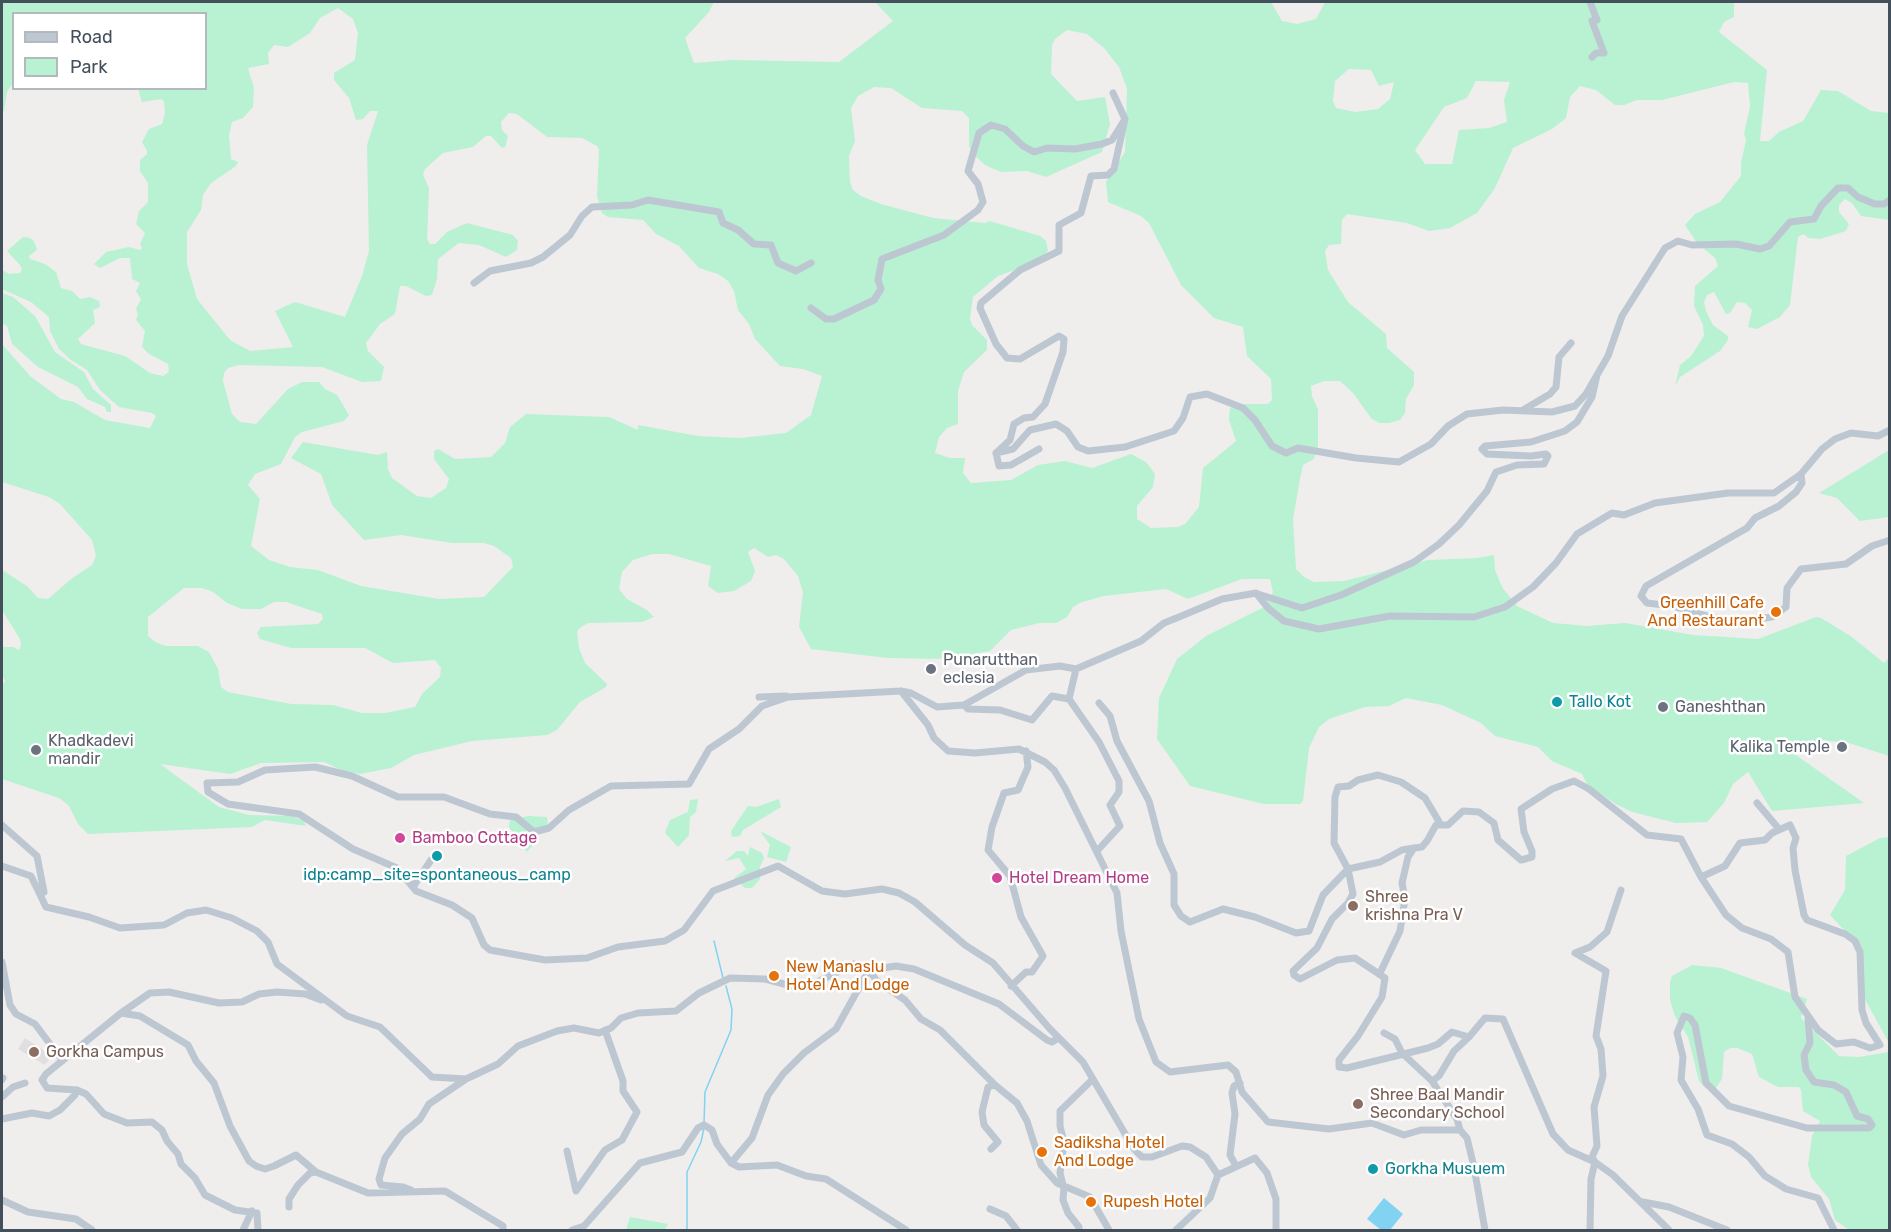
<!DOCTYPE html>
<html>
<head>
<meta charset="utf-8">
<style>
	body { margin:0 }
	#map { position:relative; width:1891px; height:1232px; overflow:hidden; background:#f0eded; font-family:Rubik,sans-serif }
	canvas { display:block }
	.frame { position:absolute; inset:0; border:3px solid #444f5c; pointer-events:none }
	.legend { position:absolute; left:12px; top:12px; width:195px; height:78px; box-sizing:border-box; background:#fff; border:2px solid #b4b9be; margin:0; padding:8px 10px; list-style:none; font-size:18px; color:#444f5c }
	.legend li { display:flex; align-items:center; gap:12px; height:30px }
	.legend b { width:30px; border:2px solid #b4b9be }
</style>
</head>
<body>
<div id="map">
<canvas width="1891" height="1232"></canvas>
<div class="frame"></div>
<ul class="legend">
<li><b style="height:8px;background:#bdc7d1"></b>Road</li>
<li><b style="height:16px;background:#b8f2d2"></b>Park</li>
</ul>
</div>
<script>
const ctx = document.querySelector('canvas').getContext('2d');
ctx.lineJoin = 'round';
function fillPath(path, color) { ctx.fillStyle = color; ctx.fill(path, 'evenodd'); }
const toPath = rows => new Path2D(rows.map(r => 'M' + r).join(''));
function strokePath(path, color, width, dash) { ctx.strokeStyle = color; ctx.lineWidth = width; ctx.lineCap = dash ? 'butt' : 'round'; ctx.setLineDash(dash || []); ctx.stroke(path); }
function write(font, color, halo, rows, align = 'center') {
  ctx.font = font + ' Rubik,sans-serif'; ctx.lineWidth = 5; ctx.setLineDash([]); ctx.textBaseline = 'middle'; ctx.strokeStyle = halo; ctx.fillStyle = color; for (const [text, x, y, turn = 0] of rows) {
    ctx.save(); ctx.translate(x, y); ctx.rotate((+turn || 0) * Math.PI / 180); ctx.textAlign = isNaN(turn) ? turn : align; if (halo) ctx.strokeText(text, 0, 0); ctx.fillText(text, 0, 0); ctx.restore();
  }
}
fillPath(toPath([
	[25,1038,52,1056,45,1065,18,1049]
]), '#e1dedf');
fillPath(toPath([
	[2,2,714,2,709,12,685,38,694,63,732,60,839,62,893,21,875,2,1271,2,1282,21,1297,24,1316,19,1325,2,1734,2,1734,17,1724,22,1719,32,1767,70,1760,141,1769,141,1779,132,1803,121,1821,90,1838,91,1871,111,1889,113,1889,220,1861,216,1852,203,1845,199,1839,205,1839,212,1849,224,1846,231,1820,239,1809,238,1803,234,1798,237,1790,305,1780,317,1757,329,1748,327,1752,310,1745,303,1737,302,1730,313,1726,314,1714,292,1707,295,1704,302,1706,311,1713,325,1728,336,1728,340,1720,351,1680,377,1675,386,1680,365,1691,356,1704,336,1703,325,1694,306,1695,286,1718,266,1715,258,1697,243,1685,225,1695,214,1720,202,1741,176,1741,163,1746,140,1744,134,1750,106,1748,83,1734,82,1662,100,1637,100,1624,105,1615,105,1596,90,1580,86,1570,97,1566,118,1552,129,1513,148,1495,188,1477,213,1450,228,1429,231,1407,223,1347,214,1342,220,1341,244,1329,245,1325,251,1328,270,1348,302,1386,334,1387,348,1414,372,1414,385,1406,399,1405,413,1400,420,1389,423,1379,423,1371,418,1353,393,1340,381,1324,381,1311,386,1312,396,1318,410,1318,446,1314,459,1303,465,1300,479,1293,519,1296,569,1304,577,1314,582,1344,581,1428,560,1477,558,1494,555,1495,570,1502,587,1517,606,1553,623,1587,626,1625,623,1693,635,1758,639,1816,617,1821,618,1852,637,1884,663,1889,658,1889,756,1849,743,1818,740,1793,753,1864,803,1772,811,1748,772,1733,784,1724,803,1707,822,1676,823,1632,812,1616,804,1588,786,1582,774,1552,761,1538,747,1495,736,1481,723,1442,705,1406,698,1389,706,1365,707,1329,719,1319,727,1309,748,1303,801,1300,804,1264,804,1190,786,1157,739,1159,698,1177,659,1206,636,1266,606,1273,592,1270,579,1242,579,1188,599,1166,589,1104,596,1082,602,1073,607,1067,617,1056,623,1039,623,1011,630,990,651,943,659,888,658,811,649,799,627,803,592,798,576,784,559,776,555,768,557,754,548,748,552,755,571,751,581,734,591,718,593,708,586,711,566,669,554,652,554,633,560,622,572,619,589,627,599,647,610,654,617,642,622,588,623,581,627,577,631,579,648,585,663,607,684,606,687,580,702,557,730,547,735,472,741,414,755,391,768,360,774,341,770,324,762,261,763,230,774,160,764,219,807,249,815,292,816,304,821,306,826,265,820,252,827,88,834,78,824,69,806,59,798,2,779,2,685,5,682,2,673,2,647,13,647,19,650,21,645,20,639,2,610,2,570,27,586,38,598,48,599,71,579,92,565,96,556,92,540,60,504,49,497,2,482,2,344,30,376,61,399,74,402,105,420,150,428,156,416,152,413,119,407,100,390,87,370,71,360,59,349,50,331,49,317,31,302,2,289,2,270,9,274,20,273,22,269,20,265,7,251,23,237,30,238,34,241,37,250,29,256,30,259,45,264,56,272,61,288,72,291,80,299,90,297,99,301,100,307,93,310,95,323,78,339,81,344,125,356,150,373,163,376,169,372,168,364,149,354,142,347,145,331,136,320,138,314,136,309,141,299,136,291,140,283,132,279,130,258,120,258,100,268,94,264,106,252,129,247,140,250,142,248,140,244,145,233,136,224,139,211,148,202,148,183,140,171,140,160,147,154,147,151,142,142,149,129,162,124,165,113,164,101,161,99,142,102,138,89,206,88,206,14,14,14,13,83,7,92,4,111,2,111],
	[338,8,353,19,358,33,355,60,334,73,334,80,349,98,356,120,363,119,370,111,378,111,367,145,369,251,362,276,345,317,295,302,275,311,293,347,250,351,230,340,197,299,187,264,187,232,201,210,203,195,211,183,236,166,238,162,231,159,229,135,232,122,243,118,253,107,254,88,248,68,269,64,268,53,274,45,288,47,310,33,320,18],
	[1067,30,1087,34,1104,48,1119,67,1127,89,1125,152,1106,182,1108,202,1141,216,1149,223,1181,285,1214,318,1243,327,1247,356,1271,379,1272,400,1268,404,1236,404,1230,408,1229,420,1236,441,1203,468,1199,507,1185,524,1178,527,1151,528,1137,519,1137,506,1153,487,1155,474,1146,462,1131,454,1092,468,1065,461,1038,465,1011,480,971,483,963,473,965,458,950,458,935,453,939,437,947,428,958,424,958,391,964,372,987,350,987,340,972,325,970,319,973,297,998,276,1042,260,1048,250,1046,241,1040,236,990,221,985,223,933,218,881,204,861,196,853,190,850,182,849,156,855,141,851,108,858,96,874,87,891,88,922,108,962,111,969,118,969,146,973,154,985,165,1001,172,1027,171,1046,177,1102,152,1110,124,1105,97,1077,101,1051,74,1052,45,1055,39],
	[1349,69,1371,70,1379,86,1394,82,1390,99,1378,109,1355,112,1336,108,1333,101,1335,81],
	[1476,81,1510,82,1504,100,1507,122,1489,128,1459,130,1452,164,1425,164,1415,150,1444,107,1467,98],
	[509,113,517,114,547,137,582,138,597,146,599,150,597,196,602,213,608,217,643,220,656,234,679,246,699,268,718,274,728,281,734,291,738,310,749,324,755,339,780,366,803,369,822,376,811,415,786,433,740,438,698,436,638,425,638,430,609,417,526,414,510,427,505,443,491,457,455,459,438,449,434,451,434,459,449,479,446,488,431,498,417,496,392,478,388,469,387,452,378,455,303,442,291,458,321,474,332,505,364,540,401,535,452,543,484,543,494,546,511,558,513,567,484,597,439,599,361,586,318,570,290,567,269,560,251,546,260,499,248,485,255,474,281,464,295,437,302,432,344,421,349,415,337,395,325,389,319,382,302,382,288,389,256,424,240,422,232,414,223,381,224,373,228,368,239,365,322,367,362,382,381,381,384,367,368,351,366,343,380,324,395,314,400,286,406,286,426,296,432,295,437,279,438,259,459,243,479,245,506,257,517,250,518,241,513,235,467,223,447,232,435,244,430,244,427,239,429,188,423,175,425,169,443,153,473,147,486,136,491,136,502,148,505,147,508,136,502,130,501,122],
	[184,588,202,588,213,592,227,603,242,609,261,609,274,602,286,602,322,614,323,619,318,624,261,627,257,633,260,639,291,648,365,648,393,663,435,660,441,668,440,677,422,694,415,707,385,713,362,713,333,705,291,704,228,692,221,687,218,669,209,652,198,646,166,646,155,642,148,636,148,617],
	[2,293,13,297,35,316,55,352,84,372,93,389,111,405,111,412,107,412,105,407,87,399,78,387,38,367,12,344,7,326,2,323],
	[1889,450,1889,517,1860,521,1837,498,1819,493],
	[698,799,696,812,690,817,689,835,678,847,665,833,670,820,688,812,690,800],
	[779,799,781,807,743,830,740,836,732,837,731,831,748,806,756,807],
	[528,816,547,817,548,826,539,830,525,828,534,844,527,852,509,827,510,820],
	[760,831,791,847,786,862,767,857,770,845],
	[1889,837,1889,1043,1862,994,1861,948,1830,915,1845,890,1846,856,1880,838],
	[750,847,762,853,764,858,760,867,760,879,752,888,745,888,734,878,746,869,739,858,725,861,737,851,744,851,748,856],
	[1692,965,1721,968,1807,999,1801,1018,1839,1056,1859,1057,1889,1052,1889,1230,1849,1230,1835,1220,1829,1199,1811,1177,1808,1165,1812,1136,1820,1121,1803,1111,1801,1090,1799,1087,1778,1087,1759,1077,1752,1054,1737,1048,1730,1048,1724,1052,1722,1079,1715,1089,1707,1089,1699,1081,1688,1037,1675,1016,1670,1000,1670,982,1672,976],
	[630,1217,668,1224,665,1230,626,1230]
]), '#b8f2d2');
fillPath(toPath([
	[1384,1198,1403,1214,1390,1230,1381,1230,1367,1219]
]), '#82d2f2');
strokePath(toPath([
	[714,941,723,978],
	[704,1123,705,1092,731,1030,732,1009,726,986],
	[687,1230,687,1172,701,1142,704,1128]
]), '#82d2f2', 1.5);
strokePath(toPath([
	[1590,2,1597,20,1592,21,1604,53,1596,53,1592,57],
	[1125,119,1114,169,1108,175,1091,176,1081,213,1059,225,1059,251,1020,270,981,303,980,308,996,344,1007,358,1020,359,1059,336,1064,339,1063,352,1045,404,1033,417,1024,418,1014,424,1010,440,996,453,1013,449,1030,430,1056,424,1067,431,1078,447,1088,451,1125,447,1174,431,1183,418,1190,397,1207,394,1243,408,1255,420,1272,446,1286,453,1298,448,1356,458,1399,462,1431,444,1448,426,1467,414,1503,410,1552,412,1575,406,1586,394,1597,375],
	[474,283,490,271,531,263,543,257,570,235,582,216,592,207,632,205,648,200,719,212,723,223,738,230,754,244,771,245,778,263,796,271,811,263],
	[811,308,826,319,834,319,874,300,881,289,878,280,882,259,944,235,978,210,983,202,978,184,968,171,979,133,991,125,1005,129,1023,146,1034,152,1047,148,1075,149,1102,144,1112,140,1125,119,1113,93],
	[1523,410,1550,394,1556,387,1559,357,1571,343],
	[996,453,999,466,1011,465,1039,449],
	[1801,474,1802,483,1796,492,1779,506,1755,518,1747,528,1646,586,1641,596,1647,603,1672,606,1715,618,1742,621,1772,617,1786,607,1787,588,1801,569,1846,564,1872,546,1890,540],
	[1258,594,1302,608,1341,595,1414,562,1439,544,1459,525,1487,491,1496,472,1517,465,1544,464,1548,456,1546,454,1531,456,1487,454,1482,449,1485,446,1531,442,1565,431,1577,422,1592,397,1597,375,1608,356,1622,316,1665,248,1678,241,1692,245,1736,244,1760,249,1769,246,1790,222,1814,219,1821,206,1838,188,1848,188,1858,197,1875,204,1884,204,1890,200],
	[1076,669,1069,699,1099,742,1119,781,1119,792,1110,805,1120,826,1097,851],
	[901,691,928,725,934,738,948,751,975,753,1019,749,1045,762,1054,770,1065,788,1117,893,1121,931,1139,1019,1156,1062,1170,1072,1228,1065,1236,1072,1242,1092,1268,1122,1329,1129,1372,1123,1404,1135,1421,1130,1460,1130,1467,1138,1474,1167,1485,1230],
	[759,697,786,696],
	[1099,703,1110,716,1117,741,1149,801,1160,843,1174,874,1174,905,1181,916,1190,922,1223,909,1255,917,1296,933,1309,931,1323,895,1348,869,1334,843,1335,797,1338,787,1349,786,1358,780,1378,775,1401,782,1425,798,1441,825,1448,825,1463,811,1479,812,1494,823,1498,840,1521,860,1532,857,1532,851,1524,832,1521,809,1552,789,1574,781,1589,789,1647,835,1681,839,1701,877,1726,915,1742,928,1771,939,1788,952,1795,997,1818,1030,1836,1044,1854,1042,1870,1048,1880,1045,1866,1023,1862,1010,1860,952,1855,941,1845,934,1807,920,1804,915,1795,870,1793,848,1796,838,1790,825,1772,833,1765,840,1740,843,1725,866,1701,877],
	[964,705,968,709,1000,710,1032,720,1052,696,1069,699],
	[1757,803,1779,829],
	[2,825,37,856,44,892],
	[1414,848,1402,850,1380,862,1348,869,1353,894,1348,903,1332,919,1317,948,1293,971,1294,975,1300,979,1337,960,1355,958,1385,978,1382,997,1358,1036,1339,1060,1339,1067,1347,1068,1428,1048,1438,1044,1452,1032,1469,1037,1454,1051,1439,1076,1432,1081],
	[2,866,31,876,46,907,89,917,120,928,164,925,187,913,206,910,232,918,257,931,268,942,277,964,347,1016,380,1027,432,1077,466,1079,498,1064,518,1046,557,1031,574,1028,599,1033,611,1028,621,1018,638,1013,676,1011,699,993,730,978,765,979,792,986,815,983,854,964,869,970,896,966,914,969,999,1004,1047,1040,1052,1042,1058,1038],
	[413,887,431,860],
	[2,962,10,1005,16,1014,35,1024,62,1060],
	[869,970,877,981,905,1000,921,1019,940,1030,995,1085,1017,1103,1027,1121,1041,1165,1057,1183,1090,1197,1109,1230],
	[1380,973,1400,931,1405,898,1402,883,1408,857,1414,848,1422,847,1427,841,1436,825,1441,825],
	[1011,986,1026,972,1032,972,1043,956,1021,917,1010,876,988,850,992,827,1004,793,1018,790,1028,767,1026,751],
	[121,1013,150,993,169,992,219,1003,242,1002,259,994,277,992,305,994,321,1000],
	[1808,1018,1810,1043,1804,1055,1806,1070,1814,1082,1834,1085,1846,1092,1857,1116,1868,1119,1872,1125,1869,1128,1807,1128,1729,1106,1706,1083,1695,1025,1690,1018,1684,1016,1677,1033,1683,1057,1681,1080,1698,1109,1707,1135,1732,1144,1749,1157,1765,1176,1786,1189,1818,1198,1834,1230],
	[1384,1033,1395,1039,1402,1053,1432,1081,1457,1119,1460,1130],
	[1469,1037,1485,1018,1503,1019,1553,1134,1568,1150,1595,1162,1613,1175,1669,1230],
	[2,1080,3,1078],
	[77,1090,86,1094,104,1114,127,1123,152,1122,162,1130,167,1141,178,1154,181,1164,195,1178,205,1195,235,1210,257,1213,258,1230],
	[2,1097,13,1087,25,1083],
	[2,1119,32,1113,49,1116,60,1110,75,1095,77,1090,47,1088,42,1080,46,1074,121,1013,140,1016,188,1045,196,1061,214,1083,230,1126,249,1161,256,1166,265,1169,274,1166,296,1155,316,1172,368,1193,445,1191,503,1226,503,1230],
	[991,1149,998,1142,984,1125,982,1112,988,1087,995,1085],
	[567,1151,576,1191,605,1150,622,1140,637,1112,623,1091,623,1081,605,1030],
	[731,1163,752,1138,768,1095,783,1074,804,1053,836,1029,869,970],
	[1236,1166,1230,1155,1235,1114,1232,1093,1234,1086,1240,1083],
	[1063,1185,1060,1173,1064,1142,1060,1126,1060,1111,1093,1079],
	[1064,1187,1063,1200,1068,1213,1079,1227,1079,1230],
	[411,1190,403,1187,381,1185,379,1179,385,1158,402,1134,420,1119,429,1104,466,1079],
	[2,1200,28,1212,76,1219,92,1230],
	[1643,1202,1669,1207,1727,1230],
	[289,1207,289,1199,298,1185,310,1173,316,1172],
	[990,1209,1006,1216,1017,1230],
	[243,1230,252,1211],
	[572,1230,584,1226,640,1163,682,1152,698,1128,704,1125,712,1130,717,1144,731,1163,739,1167,777,1165,806,1176,826,1179,906,1230],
	[1176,1230,1210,1198,1218,1175],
	[1276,1230,1276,1199,1267,1173,1255,1158,1218,1175,1206,1157,1190,1147,1182,1146,1152,1157,1142,1157,1134,1149,1083,1062,1050,1029,993,963,965,945,915,902,899,893,882,889,845,894,822,891,778,866,713,891,684,930,665,941,618,947,587,958,545,960,490,950,484,945,472,918,452,905,416,891,397,868,353,849,299,814,228,804,208,792,207,783,238,782,265,770,315,767,352,776,398,797,444,797,490,814,516,817,534,832,549,828,569,810,611,786,689,784,709,749,739,729,762,706,788,697,901,691,911,693,937,707,964,705,1026,670,1060,666,1076,669,1141,641,1164,623,1179,617,1222,599,1256,593,1268,608,1284,621,1319,629,1390,616,1474,617,1505,607,1533,587,1556,563,1577,534,1612,513,1624,515,1655,503,1728,493,1774,493,1801,474,1822,449,1835,439,1851,433,1878,436,1890,430],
	[1590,1230,1591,1179,1595,1162,1592,1157,1597,1146,1594,1107,1603,1076,1601,1049,1596,1036,1606,971,1575,953,1590,947,1607,932,1621,890]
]), '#bdc7d1', 7);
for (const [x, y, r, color] of [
	[1776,612,6,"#e8710a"],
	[931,669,6,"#6b7280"],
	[1557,702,6,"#0f9aa8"],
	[1663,707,6,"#6b7280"],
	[1842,747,6,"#6b7280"],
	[36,750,6,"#6b7280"],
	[400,838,6,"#d1479c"],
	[437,856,6,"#0f9aa8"],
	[997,878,6,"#d1479c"],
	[1353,906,6,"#8d6e63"],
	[774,976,6,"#e8710a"],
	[34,1052,6,"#8d6e63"],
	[1358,1104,6,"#8d6e63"],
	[1042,1152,6,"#e8710a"],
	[1373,1169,6,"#0f9aa8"],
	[1091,1202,6,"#e8710a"]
]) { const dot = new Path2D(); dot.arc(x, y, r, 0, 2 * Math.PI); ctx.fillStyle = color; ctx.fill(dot); strokePath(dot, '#fff', 2); }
write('16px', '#c56008', '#fff', [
	["Greenhill Cafe",1764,603,"right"],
	["And Restaurant",1764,621,"right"],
	["New Manaslu",786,967],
	["Hotel And Lodge",786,985],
	["Sadiksha Hotel",1054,1143],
	["And Lodge",1054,1161],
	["Rupesh Hotel",1103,1202]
], 'left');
write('16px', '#5b616d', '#fff', [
	["Punarutthan",943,660],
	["eclesia",943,678],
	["Ganeshthan",1675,707],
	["Khadkadevi",48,741],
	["mandir",48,759],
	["Kalika Temple",1830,747,"right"]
], 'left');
write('16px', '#0d838f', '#fff', [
	["Tallo Kot",1569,702],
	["idp:camp_site=spontaneous_camp",437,875,"center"],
	["Gorkha Musuem",1385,1169]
], 'left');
write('16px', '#b23c85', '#fff', [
	["Bamboo Cottage",412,838],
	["Hotel Dream Home",1009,878]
], 'left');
write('16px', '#785e54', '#fff', [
	["Shree",1365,897],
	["krishna Pra V",1365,915],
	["Gorkha Campus",46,1052],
	["Shree Baal Mandir",1370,1095],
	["Secondary School",1370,1113]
], 'left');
</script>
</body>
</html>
